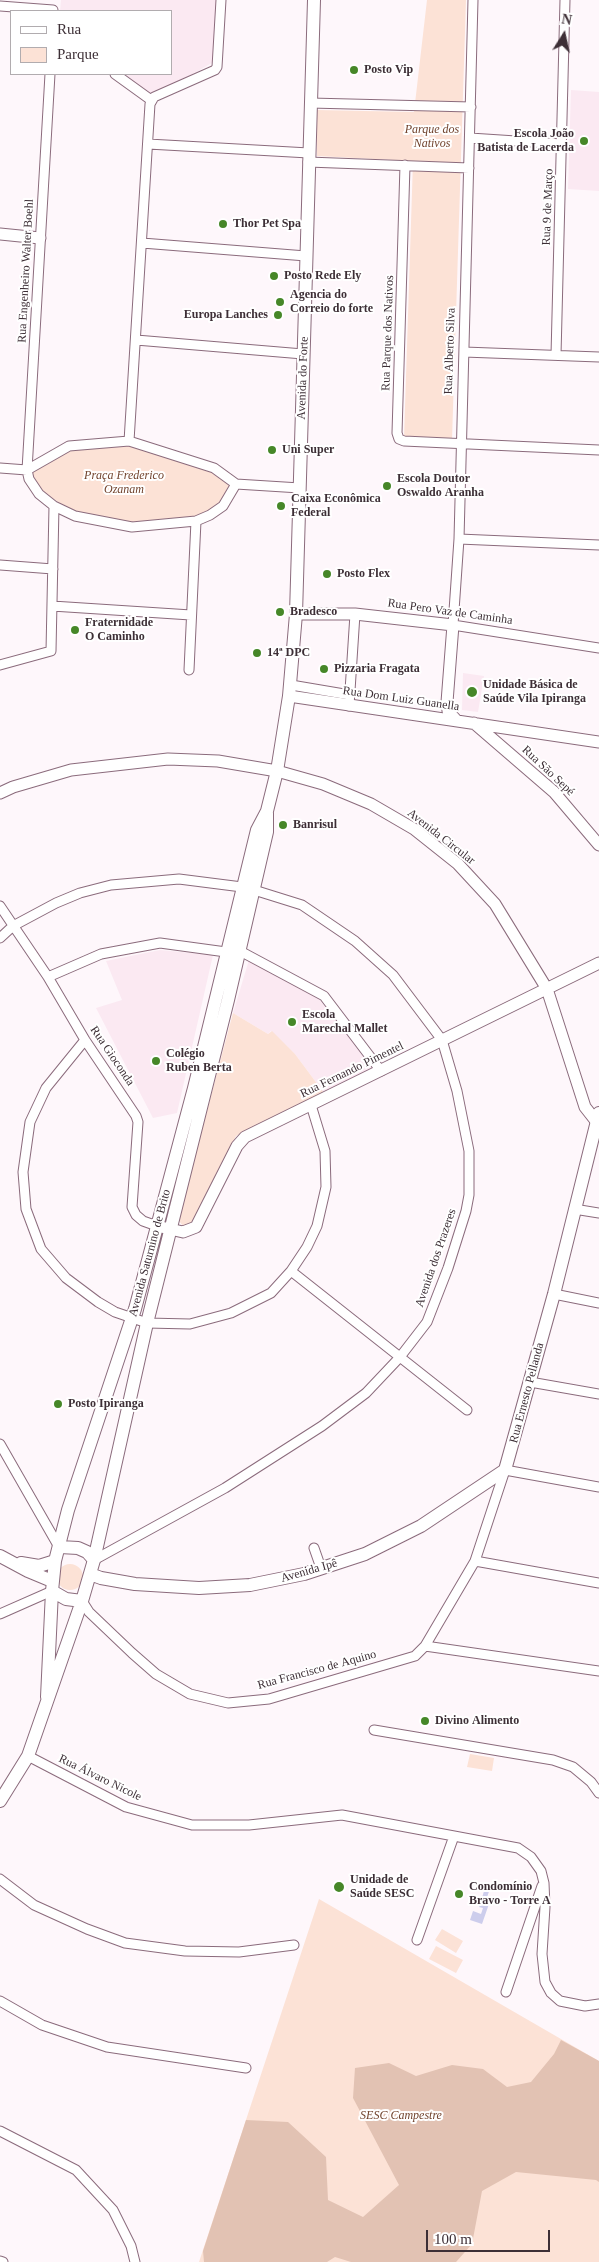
<!DOCTYPE html>
<html>
<head>
<meta charset="utf-8">
<style>
	body { margin:0 }
	#map { position:relative; width:599px; height:2262px; overflow:hidden; background:#fef7fb; font-family:Georgia,serif }
	canvas { display:block }
	.legend { position:absolute; left:10px; top:10px; width:162px; height:65px; box-sizing:border-box; background:#fff; border:1px solid #b1acaf; margin:0; padding:6px 9px; list-style:none; font-size:15px; color:#3d2f36 }
	.legend li { display:flex; align-items:center; gap:10px; height:25px }
	.legend b { width:25px; border:1px solid #b1acaf }
	.north { position:absolute; left:539px; top:10px; width:50px; height:50px; -webkit-text-stroke:4px #fff; paint-order:stroke; rotate:10deg; font-size:14px; font-weight:700; line-height:20px; text-align:center; color:#3d2f36 }
	.north::after { content:''; display:block; margin:auto; width:18px; height:22px; background:#3d2f36; clip-path:polygon(50% 0,100% 100%,50% 72%,0 100%) }
	.scale { position:absolute; left:426px; top:2230px; width:124px; height:22px; box-sizing:border-box; border:2px solid #3d2f36; border-top:0; padding-left:6px; font-size:15px; line-height:18px; white-space:nowrap; color:#3d2f36; -webkit-text-stroke:4px #fff; paint-order:stroke }
</style>
</head>
<body>
<div id="map">
<canvas width="599" height="2262"></canvas>
<ul class="legend">
<li><b style="height:6px;background:#fff"></b>Rua</li>
<li><b style="height:14px;background:#fce2d6"></b>Parque</li>
</ul>
<div class="north">N</div>
<div class="scale">100 m</div>
</div>
<script>
const ctx = document.querySelector('canvas').getContext('2d');
ctx.lineJoin = 'round';
function fillPath(path, color) { ctx.fillStyle = color; ctx.fill(path, 'evenodd'); }
const toPath = rows => new Path2D(rows.map(r => 'M' + r).join(''));
function strokePath(path, color, width, dash) { ctx.strokeStyle = color; ctx.lineWidth = width; ctx.lineCap = dash ? 'butt' : 'round'; ctx.setLineDash(dash || []); ctx.stroke(path); }
function write(font, color, halo, rows, align = 'center') {
  ctx.font = font + ' Georgia,serif'; ctx.lineWidth = 4; ctx.setLineDash([]); ctx.textBaseline = 'middle'; ctx.strokeStyle = halo; ctx.fillStyle = color; for (const [text, x, y, turn = 0] of rows) {
    ctx.save(); ctx.translate(x, y); ctx.rotate((+turn || 0) * Math.PI / 180); ctx.textAlign = isNaN(turn) ? turn : align; if (halo) ctx.strokeText(text, 0, 0); ctx.fillText(text, 0, 0); ctx.restore();
  }
}
fillPath(toPath([
	[61,0,218,0,217,60,151,98,121,74,171,74,171,11,60,11],
	[571,90,599,92,599,191,568,189],
	[463,673,484,676,478,712,462,710],
	[160,950,213,955,177,1113,153,1118,96,1008,122,1000,106,961],
	[249,960,316,995,373,1069,324,1093,295,1054,271,1031,268,1034,233,1013]
]), '#fbe9f2');
fillPath(toPath([
	[427,0,466,0,452,440,404,438,413,161,317,156,317,110,414,112],
	[128,444,212,470,232,485,221,504,196,517,131,524,75,513,40,490,30,470,69,445],
	[233,1013,268,1034,272,1031,295,1054,324,1093,236,1136,193,1223,184,1227,178,1220],
	'57 1577a13 13 0 1 1 26 0a13 13 0 1 1-26 0Z',
	[470,1754,494,1758,492,1771,467,1767],
	[319,1899,599,2061,599,2262,199,2262],
	[442,1929,463,1941,456,1953,435,1940],
	[436,1946,463,1960,456,1973,429,1959]
]), '#fce2d6');
fillPath(toPath([
	[561,2040,599,2061,599,2182,596,2180,516,2172,482,2191,472,2244,456,2262,351,2262,335,2257,327,2262,204,2262,203,2251,246,2120,288,2122,326,2157,328,2200,363,2217,399,2185,353,2098,355,2068,389,2063,416,2076,452,2065,483,2069,507,2087,531,2082,554,2054]
]), '#e2c2b3');
fillPath(toPath([
	[486,1884,491,1886,486,1900,490,1901,482,1924,470,1920,473,1911,481,1914,483,1908,479,1907,481,1903,477,1901,479,1897,482,1898]
]), '#cdcdec');
const minor = toPath([
	[473,0,459,539,453,625,599,648],
	[0,6,53,10],
	[50,74,27,470,29,479,39,494,54,506,75,516,132,527,196,521,210,515,223,506,236,484],
	[115,74,151,100],
	[310,103,471,107],
	[470,138,562,144],
	[148,144,309,153],
	[308,162,469,168],
	[405,165,397,433,399,439,404,441,599,450],
	[142,243,306,256],
	[136,340,303,354],
	[464,352,599,357],
	[556,355,565,0],
	[129,441,150,104,154,97,215,70,217,67,221,0],
	[0,468,27,470,69,446,129,441,214,468,236,484,300,488],
	[459,539,599,545],
	[0,565,53,569],
	[52,606,191,615],
	[0,665,51,651,54,506],
	[189,670,196,521],
	[291,685,350,695],
	[349,706,355,614],
	[0,906,48,977,85,1040,136,1116,138,1122,132,1207,136,1215,143,1221,157,1226],
	[0,938,13,926,56,903,80,893,111,885,179,879,242,887],
	[240,951,324,996,381,1071],
	[48,977,101,954,160,943,226,952],
	[85,1040,46,1088,30,1122,23,1172,26,1209,41,1249,66,1278,98,1302,115,1312,147,1323,190,1324,231,1313,271,1293,291,1271,307,1247,317,1226,326,1187,325,1151,311,1105],
	[574,1209,599,1213],
	[291,1271,467,1410],
	[554,1294,599,1303],
	[530,1382,599,1394],
	[0,1444,59,1547],
	[314,1548,321,1568],
	[94,1560,225,1488,322,1426,366,1393,400,1357,427,1322,448,1268,466,1211,469,1195,469,1151,457,1091,442,1040,393,975,355,941,302,905,254,890],
	[475,1561,599,1583],
	[82,1601,89,1612,132,1653,156,1674,190,1694,228,1703,269,1699,415,1656,425,1646,475,1561,505,1470,599,1487],
	[0,1614,52,1591],
	[425,1646,599,1671],
	[374,1730,553,1760,573,1767,591,1782,599,1793],
	[28,1756,126,1807,192,1825,249,1825,342,1815,518,1848,531,1857,541,1871,544,1883,545,1907,542,1954,545,1982,551,1993,560,2001,585,2006,599,2004],
	[0,1879,34,1905,87,1929,125,1943,185,1951,239,1952,294,1945],
	[417,1940,454,1836],
	[506,1992,542,1886],
	[0,2001,42,2025,107,2047,246,2068],
	[0,2131,76,2170,113,2210,131,2246,135,2262],
	[0,2261,3,2262]
]);
const tertiary = toPath([
	[0,234,40,238],
	[296,614,355,614,453,625,447,702,448,711,457,721],
	[289,696,599,742],
	[474,723,554,792,599,845],
	[0,793,13,787,71,770,168,759,218,761,277,771,323,784,371,804,414,829,458,864,495,904,547,989,585,1107,596,1121],
	[161,1227,183,1232,196,1227,237,1146,245,1137,599,963]
]);
const secondary = toPath([
	[60,1547,78,1548,87,1552,94,1560],
	[0,1556,28,1571,52,1581],
	[21,1563,39,1566,55,1561],
	[90,1574,101,1578,135,1584,199,1588,250,1585,304,1574,365,1554,421,1526,505,1470,554,1294,599,1113],
	[52,1591,66,1599,82,1601],
	[47,1697,52,1591,55,1561,68,1510,135,1309,194,1088,257,830,267,811,277,771,289,696,296,614,314,0],
	[0,1801,28,1756,82,1601,94,1560,147,1323,228,1000,267,832,267,813]
]);
strokePath(minor, '#8b6b7c', 11);
strokePath(tertiary, '#8b6b7c', 13);
strokePath(secondary, '#8b6b7c', 14);
strokePath(minor, '#fff', 9);
strokePath(tertiary, '#fff', 11);
strokePath(secondary, '#fff', 12);
for (const [x, y, r, color] of [
	[354,70,5,"#468728"],
	[584,141,5,"#468728"],
	[223,224,5,"#468728"],
	[274,276,5,"#468728"],
	[280,302,5,"#468728"],
	[278,315,5,"#468728"],
	[272,450,5,"#468728"],
	[387,486,5,"#468728"],
	[281,506,5,"#468728"],
	[327,574,5,"#468728"],
	[280,612,5,"#468728"],
	[75,630,5,"#468728"],
	[257,653,5,"#468728"],
	[324,669,5,"#468728"],
	[472,692,6,"#468728"],
	[283,825,5,"#468728"],
	[292,1022,5,"#468728"],
	[156,1061,5,"#468728"],
	[58,1404,5,"#468728"],
	[425,1721,5,"#468728"],
	[339,1887,6,"#468728"],
	[459,1894,5,"#468728"]
]) { const dot = new Path2D(); dot.arc(x, y, r, 0, 2 * Math.PI); ctx.fillStyle = color; ctx.fill(dot); strokePath(dot, '#fff', 2); }
write('bold 12px', '#3d2f36', '#fff', [
	["Posto Vip",364,70],
	["Escola João",574,134,"right"],
	["Batista de Lacerda",574,148,"right"],
	["Thor Pet Spa",233,224],
	["Posto Rede Ely",284,276],
	["Agencia do",290,295],
	["Correio do forte",290,309],
	["Europa Lanches",268,315,"right"],
	["Uni Super",282,450],
	["Escola Doutor",397,479],
	["Oswaldo Aranha",397,493],
	["Caixa Econômica",291,499],
	["Federal",291,513],
	["Posto Flex",337,574],
	["Bradesco",290,612],
	["Fraternidade",85,623],
	["O Caminho",85,637],
	["14ª DPC",267,653],
	["Pizzaria Fragata",334,669],
	["Unidade Básica de",483,685],
	["Saúde Vila Ipiranga",483,699],
	["Banrisul",293,825],
	["Escola",302,1015],
	["Marechal Mallet",302,1029],
	["Colégio",166,1054],
	["Ruben Berta",166,1068],
	["Posto Ipiranga",68,1404],
	["Divino Alimento",435,1721],
	["Unidade de",350,1880],
	["Saúde SESC",350,1894],
	["Condomínio",469,1887],
	["Bravo - Torre A",469,1901]
], 'left');
write('italic 12px', '#71432d', '#fff', [
	["Parque dos",432,130],
	["Nativos",432,144],
	["Praça Frederico",124,476],
	["Ozanam",124,490],
	["SESC Campestre",401,2116]
]);
write('12px', '#3d2f36', '#fff', [
	["Rua 9 de Março",548,207,-88],
	["Rua Engenheiro Walter Boehl",26,271,-87],
	["Rua Parque dos Nativos",388,333,-88],
	["Rua Alberto Silva",450,351,-88],
	["Avenida do Forte",303,378,-88],
	["Rua Pero Vaz de Caminha",450,612,8],
	["Rua Dom Luiz Guanella",401,699,8],
	["Rua São Sepé",548,771,43],
	["Avenida Circular",441,837,38],
	["Rua Gioconda",112,1056,56],
	["Rua Fernando Pimentel",352,1070,-26],
	["Avenida Saturnino de Brito",150,1253,-75],
	["Avenida dos Prazeres",436,1258,-71],
	["Rua Ernesto Pellanda",527,1393,-75],
	["Avenida Ipê",309,1571,-16],
	["Rua Francisco de Aquino",317,1670,-15],
	["Rua Álvaro Nicole",100,1778,26]
]);
</script>
</body>
</html>
